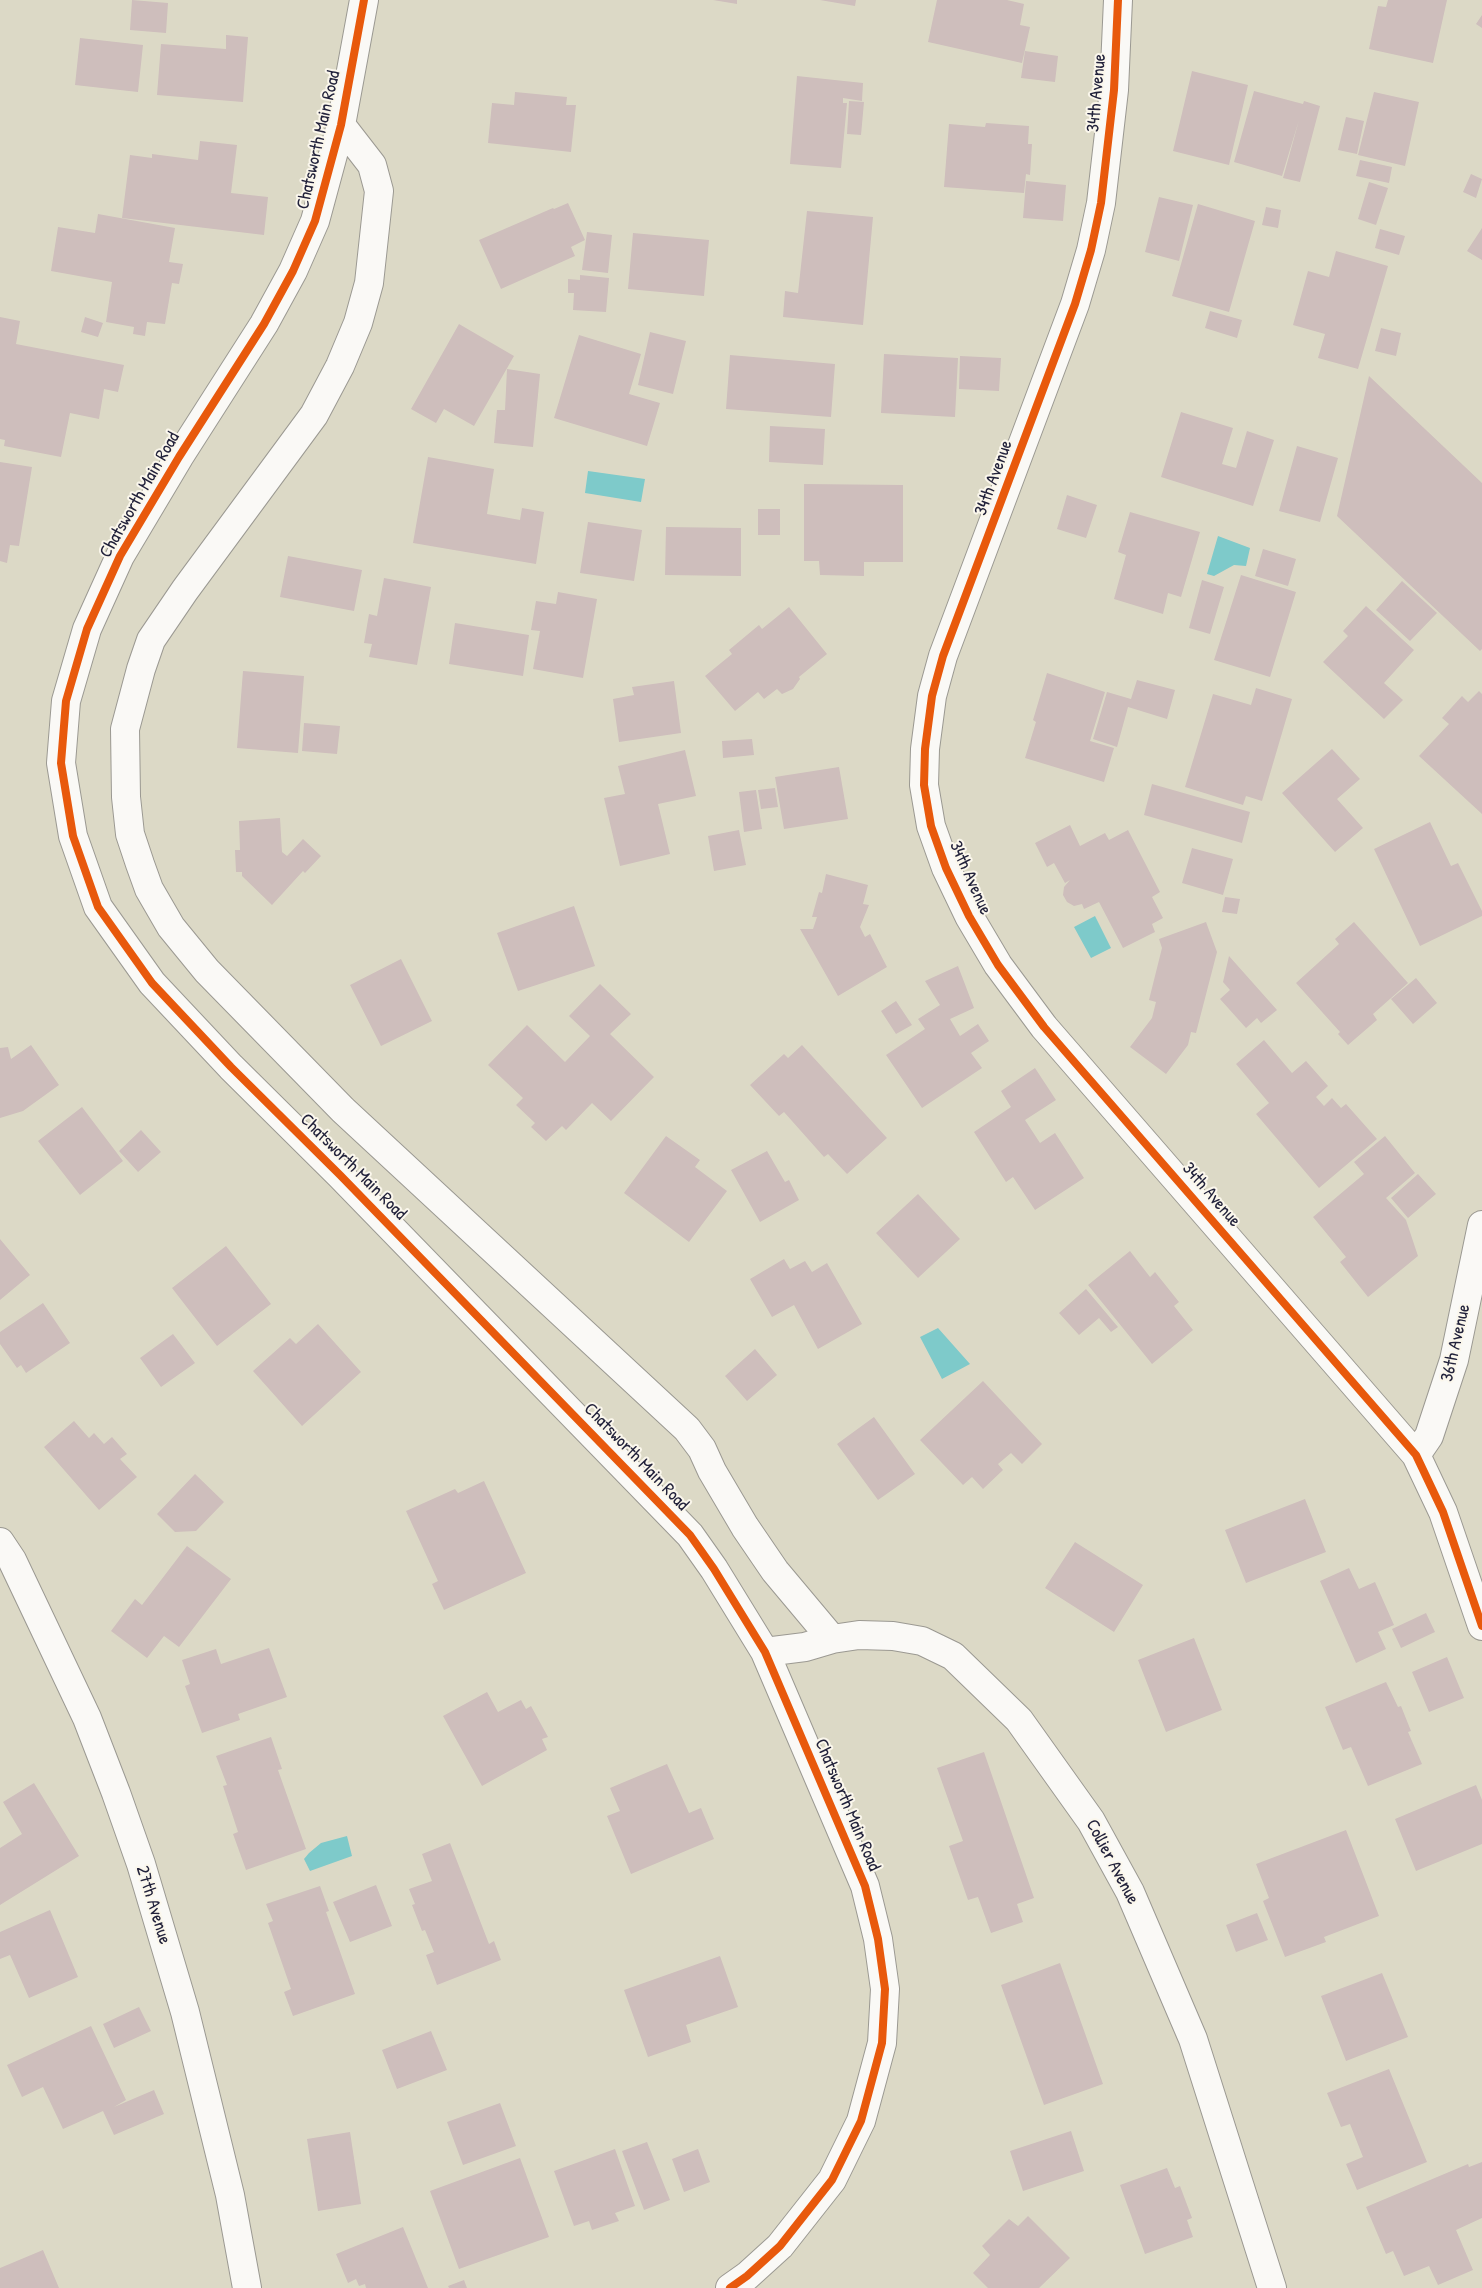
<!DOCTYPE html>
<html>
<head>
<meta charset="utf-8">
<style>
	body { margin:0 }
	canvas { display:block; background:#dcd9c6 }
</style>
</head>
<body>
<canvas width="1482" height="2288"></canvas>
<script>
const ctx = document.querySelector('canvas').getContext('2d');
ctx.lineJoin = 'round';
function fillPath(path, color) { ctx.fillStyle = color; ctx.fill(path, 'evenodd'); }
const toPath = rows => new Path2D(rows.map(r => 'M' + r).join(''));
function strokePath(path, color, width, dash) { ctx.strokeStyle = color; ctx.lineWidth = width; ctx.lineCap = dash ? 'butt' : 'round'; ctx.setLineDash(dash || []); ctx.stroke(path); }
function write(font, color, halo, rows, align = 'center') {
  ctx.font = font + ' "Patrick Hand",sans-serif'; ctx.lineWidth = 4; ctx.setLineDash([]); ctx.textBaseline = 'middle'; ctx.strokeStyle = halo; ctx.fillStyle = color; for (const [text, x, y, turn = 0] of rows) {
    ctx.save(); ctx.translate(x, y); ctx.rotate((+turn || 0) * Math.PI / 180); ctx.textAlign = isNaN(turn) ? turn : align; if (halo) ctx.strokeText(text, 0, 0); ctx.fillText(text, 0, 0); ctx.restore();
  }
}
fillPath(toPath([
	[588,471,645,479,641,502,585,493],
	[1218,536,1250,548,1246,566,1234,565,1214,576,1207,574],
	[1095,916,1111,948,1091,958,1074,927],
	[938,1328,970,1364,942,1379,920,1337],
	[347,1836,352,1856,310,1871,304,1859,309,1853,321,1843]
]), '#7ecaca');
fillPath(toPath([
	[132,0,168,3,166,33,130,30],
	[713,0,737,0,737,4],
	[820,0,856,0,855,6],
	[937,0,1007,0,1024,4,1020,25,1030,27,1022,63,928,42],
	[1388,0,1447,0,1433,63,1369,49,1378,6,1386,7],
	[1482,15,1482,28,1476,24],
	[226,35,248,37,243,102,157,95,161,44,226,49],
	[80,38,143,45,138,92,75,85],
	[1025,51,1058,56,1055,82,1021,78],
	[1192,71,1248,85,1229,165,1173,151],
	[797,76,863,83,862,101,843,98,843,103,847,103,841,168,790,164],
	[1254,91,1303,104,1304,101,1320,106,1300,182,1283,178,1299,120,1282,176,1234,162],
	[515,92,567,97,566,105,576,105,571,152,488,143,492,103,514,105],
	[1374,92,1419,102,1405,166,1358,155],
	[849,101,864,102,861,135,847,134],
	[1346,117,1364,121,1357,154,1338,150],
	[986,123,1029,126,1028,144,1032,144,1030,175,1026,174,1024,193,944,187,949,124,985,127],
	[200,141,237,145,231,193,268,197,264,235,122,218,130,155,152,158,152,154,198,160],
	[1360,160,1392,167,1389,183,1356,176],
	[1471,174,1482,179,1476,198,1463,192],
	[1026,181,1066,185,1063,221,1023,218],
	[1369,182,1388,188,1376,225,1358,219],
	[1159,197,1193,205,1179,261,1145,252],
	[568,203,585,240,571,247,575,256,501,289,479,240,553,208,554,209],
	[1198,204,1255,221,1229,312,1172,296],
	[1266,207,1281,210,1278,228,1262,225],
	[807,211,873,217,863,325,783,317,785,291,798,293],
	[98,214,175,228,169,262,183,264,179,284,172,283,165,324,147,322,145,336,133,334,134,327,106,322,112,282,51,271,58,227,95,233],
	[1482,228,1482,260,1467,251],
	[1380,229,1405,236,1399,255,1375,248],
	[587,232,612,235,608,273,582,270],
	[633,233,709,240,704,296,628,289],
	[1336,251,1388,266,1358,369,1318,358,1325,334,1293,325,1308,271,1329,277],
	[580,275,609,278,606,312,573,310,574,293,568,293,568,279,580,280],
	[1210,311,1242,320,1237,338,1205,328],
	[0,317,20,321,16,344,124,365,118,392,104,389,99,419,70,413,61,457,4,446,5,440,0,439],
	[85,317,103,323,98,337,81,332],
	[459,324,514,356,474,426,444,409,436,423,411,409],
	[1381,328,1401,333,1396,356,1375,351],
	[650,332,686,341,673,394,638,385],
	[579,335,641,354,629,394,660,403,647,446,554,418],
	[884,354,958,358,955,417,881,413],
	[730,355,835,364,831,417,726,409],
	[960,356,1001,358,999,391,959,389],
	[507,369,540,374,533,447,494,443,497,410,505,410],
	[1369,376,1482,483,1482,649,1480,651,1337,516],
	[1181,412,1233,428,1222,464,1236,468,1247,431,1274,440,1253,506,1161,477],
	[770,426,825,429,823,465,769,462],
	[1297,446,1338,458,1320,522,1279,511],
	[428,457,494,469,487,514,520,520,522,508,544,512,536,564,413,543],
	[0,462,32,467,19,546,10,545,7,563,0,561],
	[804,484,903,485,903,562,864,562,864,576,820,575,819,561,804,561],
	[1067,495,1097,505,1086,538,1057,529],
	[758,509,780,509,780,535,758,535],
	[1130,512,1200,532,1181,597,1168,593,1163,614,1114,599,1126,555,1118,552],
	[588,522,642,530,634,581,580,573],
	[666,527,741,528,741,576,665,575],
	[1263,549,1296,559,1288,586,1255,576],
	[288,556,362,570,354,611,280,597],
	[1241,575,1296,592,1270,677,1214,660],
	[384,578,431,587,417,665,369,657,372,644,364,643,369,614,377,616],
	[1202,580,1224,587,1210,634,1189,628],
	[1402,581,1437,613,1410,641,1376,610],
	[558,592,597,599,583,678,533,669,540,631,531,630,536,601,556,604],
	[1366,606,1414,650,1384,683,1403,700,1384,719,1323,662,1348,636,1343,631],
	[789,607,827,654,799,677,800,679,793,689,782,694,777,689,764,699,758,692,735,711,705,676,732,654,729,650,759,625,762,629],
	[455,623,529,635,523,676,449,664],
	[243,671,304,676,298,753,237,748],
	[1047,673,1105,692,1090,741,1114,748,1104,782,1025,758,1036,722,1033,720],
	[1137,680,1175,690,1167,719,1128,707,1117,747,1093,739,1107,692,1131,699],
	[674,681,681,733,619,742,613,699,634,695,632,687],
	[1256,688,1292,699,1262,801,1246,796,1243,805,1185,787,1213,694,1251,705],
	[1479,691,1482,694,1482,814,1419,756,1449,724,1442,718,1462,696,1468,702],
	[304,723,340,726,337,754,302,751],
	[752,739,754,755,723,758,722,741],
	[1332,749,1360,779,1337,799,1363,828,1335,852,1282,793],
	[685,750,696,796,658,804,670,854,620,866,604,798,625,794,618,766],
	[839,767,848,819,784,829,775,777],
	[1152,784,1250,812,1242,843,1144,815],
	[775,788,778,807,761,809,758,790],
	[756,790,762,829,744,832,739,792],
	[280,818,282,852,287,856,303,839,321,856,305,873,303,871,272,905,242,876,242,872,236,872,235,850,240,850,239,821],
	[1430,822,1451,866,1458,863,1482,911,1482,916,1420,946,1374,849],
	[1070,825,1080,846,1105,833,1109,840,1128,830,1160,892,1152,897,1163,918,1152,924,1155,932,1123,948,1099,902,1084,909,1082,904,1074,906,1067,902,1063,895,1064,887,1070,880,1065,883,1054,863,1047,867,1035,843],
	[739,830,746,865,714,871,708,836],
	[1192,848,1233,859,1223,895,1182,883],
	[826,874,868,885,863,904,869,905,860,927,865,937,870,934,887,967,838,996,800,929,813,929,817,917,812,917,819,892,822,893],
	[1225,897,1240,899,1237,914,1222,912],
	[574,906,595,966,518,991,497,933],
	[1206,922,1217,952,1196,1033,1191,1032,1188,1045,1166,1074,1130,1047,1152,1018,1156,1002,1149,1000,1162,948,1159,939],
	[1354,922,1408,983,1373,1014,1377,1020,1348,1045,1338,1034,1340,1032,1296,983,1339,944,1335,939],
	[1229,956,1277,1010,1261,1023,1257,1018,1246,1028,1220,999,1230,990,1223,982],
	[401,959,432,1021,381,1046,350,985],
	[958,966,974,1008,950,1019,960,1036,978,1024,989,1041,971,1053,982,1068,922,1108,886,1055,925,1029,918,1019,940,1005,925,981],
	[1416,978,1437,1003,1413,1024,1391,999],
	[600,984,631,1014,610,1034,654,1077,611,1121,592,1103,566,1130,562,1126,546,1141,531,1127,535,1123,516,1105,523,1098,488,1065,527,1025,565,1062,590,1036,569,1016],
	[896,1001,912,1025,896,1034,881,1011],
	[1264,1040,1292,1073,1306,1061,1328,1086,1316,1097,1324,1106,1332,1098,1341,1108,1346,1104,1377,1139,1319,1188,1256,1114,1269,1103,1236,1064],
	[31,1045,59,1085,23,1111,0,1118,0,1048,8,1047,11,1059],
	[802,1045,887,1138,847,1174,828,1154,824,1157,784,1112,779,1116,750,1085,784,1054,788,1058],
	[1035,1068,1056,1100,1025,1120,1040,1143,1055,1133,1084,1178,1035,1210,1013,1177,1006,1182,974,1132,1011,1107,1001,1091],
	[82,1107,123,1161,80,1195,38,1141],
	[141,1130,161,1152,138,1172,119,1151],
	[666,1136,700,1160,695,1167,727,1191,689,1242,624,1193],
	[1385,1136,1415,1173,1386,1198,1406,1220,1418,1256,1368,1297,1340,1262,1346,1257,1313,1217,1364,1174,1354,1162],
	[767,1151,785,1182,789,1180,799,1200,760,1222,731,1170],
	[1418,1174,1436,1194,1408,1218,1391,1198],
	[918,1194,960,1239,918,1278,876,1233],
	[0,1239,30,1275,0,1300],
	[226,1246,271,1304,217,1346,172,1288],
	[1130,1251,1150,1277,1155,1272,1179,1302,1174,1306,1193,1330,1152,1364,1088,1285],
	[784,1259,790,1269,805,1261,812,1272,827,1263,862,1324,818,1349,794,1305,772,1317,750,1279],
	[1086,1289,1118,1327,1111,1332,1099,1318,1079,1335,1059,1313],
	[43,1303,70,1343,26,1373,21,1365,17,1368,0,1344,0,1332],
	[318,1324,361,1372,302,1426,253,1371,290,1338,296,1344],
	[173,1334,195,1363,161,1387,140,1358],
	[755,1349,777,1375,747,1401,725,1376],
	[983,1381,1042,1444,1022,1464,1011,1453,998,1464,1003,1470,983,1489,972,1477,963,1485,920,1440],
	[874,1417,915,1474,878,1500,837,1444],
	[74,1421,89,1438,94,1433,104,1444,112,1437,127,1454,120,1459,137,1477,99,1510,44,1447],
	[195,1474,224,1502,196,1531,175,1532,157,1514],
	[484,1481,526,1573,444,1610,432,1584,438,1581,406,1511,455,1489,458,1493],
	[1305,1499,1326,1552,1246,1583,1225,1530],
	[1075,1542,1143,1585,1114,1632,1045,1588],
	[187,1546,231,1579,179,1647,164,1636,147,1658,111,1631,135,1599,142,1605],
	[1349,1568,1359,1589,1375,1582,1394,1625,1378,1632,1386,1649,1356,1663,1320,1581],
	[1426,1613,1435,1632,1401,1648,1392,1629],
	[1194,1638,1222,1710,1166,1732,1138,1660],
	[269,1648,287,1697,238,1714,240,1720,202,1733,185,1686,190,1684,182,1660,216,1649,221,1664],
	[1447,1657,1464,1698,1429,1712,1412,1672],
	[1386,1682,1398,1707,1401,1706,1411,1731,1408,1732,1422,1764,1368,1786,1351,1747,1343,1750,1325,1707],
	[487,1692,498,1712,521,1700,526,1709,531,1706,548,1737,542,1739,547,1750,482,1786,443,1716],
	[271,1737,282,1769,278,1770,306,1849,246,1870,233,1834,238,1832,223,1786,227,1785,216,1756],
	[984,1752,1034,1898,1017,1904,1023,1922,991,1933,978,1897,968,1900,949,1846,963,1841,937,1768],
	[667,1764,689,1813,701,1808,714,1839,631,1874,607,1816,620,1811,610,1788],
	[34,1783,79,1856,0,1905,0,1848,22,1834,3,1802],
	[1476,1785,1482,1800,1482,1844,1416,1871,1395,1819],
	[1346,1830,1379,1916,1324,1937,1326,1942,1285,1957,1263,1901,1269,1898,1256,1864],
	[450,1843,489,1944,494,1941,501,1960,437,1985,426,1955,434,1952,425,1930,422,1931,412,1905,415,1904,409,1889,432,1881,422,1854],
	[376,1885,392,1926,350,1942,333,1902],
	[320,1886,329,1911,326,1912,355,1994,293,2016,284,1992,291,1989,268,1923,273,1921,266,1904],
	[50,1910,78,1977,29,1998,10,1955,0,1959,0,1932],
	[1257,1913,1268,1940,1236,1952,1226,1925],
	[720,1956,738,2007,686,2025,691,2042,648,2057,624,1990],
	[1060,1963,1103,2084,1044,2105,1001,1985],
	[1382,1973,1408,2037,1346,2061,1321,1996],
	[139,2007,151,2031,114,2048,103,2024],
	[91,2026,126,2100,114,2107,154,2090,164,2114,114,2135,103,2111,63,2129,43,2087,22,2097,7,2065],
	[431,2031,447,2070,397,2089,382,2050],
	[1389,2069,1427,2162,1357,2190,1346,2164,1363,2157,1350,2124,1341,2127,1327,2093],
	[500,2103,516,2146,463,2165,447,2122],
	[1071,2131,1084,2171,1023,2191,1010,2151],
	[350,2132,361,2204,318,2211,307,2139],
	[647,2142,670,2200,644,2210,622,2151],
	[615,2149,635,2206,615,2213,619,2221,592,2230,589,2221,574,2226,554,2171],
	[698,2149,710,2182,684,2192,672,2159],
	[520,2158,549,2237,459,2269,430,2191],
	[1482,2162,1482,2218,1456,2230,1473,2270,1438,2285,1429,2266,1404,2276,1393,2251,1386,2254,1366,2207,1468,2164,1469,2167],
	[1167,2168,1175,2188,1180,2186,1192,2218,1187,2220,1193,2237,1145,2254,1120,2185],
	[1028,2216,1070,2258,1039,2288,988,2288,973,2273,990,2255,982,2246,1009,2219,1018,2226],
	[403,2227,428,2288,366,2288,365,2284,359,2286,356,2279,348,2283,336,2254],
	[43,2250,59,2288,0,2288,0,2268],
	[464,2280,467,2288,449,2288,448,2286]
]), '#cebebc');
const minor = toPath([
	[364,0,341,125,315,221,293,271,264,324,179,457,120,556,87,629,66,701,61,763,73,836,98,907,152,983,231,1067,340,1175,690,1535,714,1569,765,1652,865,1886,878,1939,885,1989,882,2043,861,2121,832,2180,780,2246,747,2276,730,2288],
	[1118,0,1114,90,1101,203,1091,250,1075,304,943,656,932,696,925,749,924,785,931,826,946,868,969,916,998,965,1044,1027,1416,1455,1443,1512,1482,1626],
	[341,125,372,165,379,191,369,283,358,323,340,366,314,415,185,590,151,640,141,669,125,729,126,797,130,834,140,864,149,889,171,927,207,971,343,1110,687,1429,702,1449,712,1471,745,1527,775,1571,832,1639],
	[1416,1455,1429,1436,1454,1360,1482,1225],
	[0,1542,12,1560,87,1718,116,1793,141,1864,185,2012,230,2195,247,2288],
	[765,1652,805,1647,832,1639,859,1635,893,1636,922,1641,953,1656,1019,1720,1091,1821,1130,1892,1193,2039,1272,2288]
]);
strokePath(minor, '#9b9992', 30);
strokePath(minor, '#faf9f6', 28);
strokePath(toPath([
	[364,0,341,125,315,221,293,271,264,324,179,457,120,556,87,629,66,701,61,763,73,836,98,907,152,983,231,1067,340,1175,690,1535,714,1569,765,1652,865,1886,878,1939,885,1989,882,2043,861,2121,832,2180,780,2246,747,2276,730,2288],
	[1118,0,1114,90,1101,203,1091,250,1075,304,943,656,932,696,925,749,924,785,931,826,946,868,969,916,998,965,1044,1027,1416,1455,1443,1512,1482,1626]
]), '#e8590c', 8);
write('18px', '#22223b', '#fbf7ec', [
	["34th Avenue",1097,93,-85],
	["Chatsworth Main Road",319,140,-77],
	["34th Avenue",994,478,-70],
	["Chatsworth Main Road",140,495,-60],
	["34th Avenue",970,878,66],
	["Chatsworth Main Road",353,1167,45],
	["34th Avenue",1211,1195,49],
	["36th Avenue",1456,1343,-77],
	["Chatsworth Main Road",636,1457,46],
	["Chatsworth Main Road",847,1805,67],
	["Collier Avenue",1112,1862,62],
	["27th Avenue",153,1905,73]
]);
</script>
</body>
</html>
